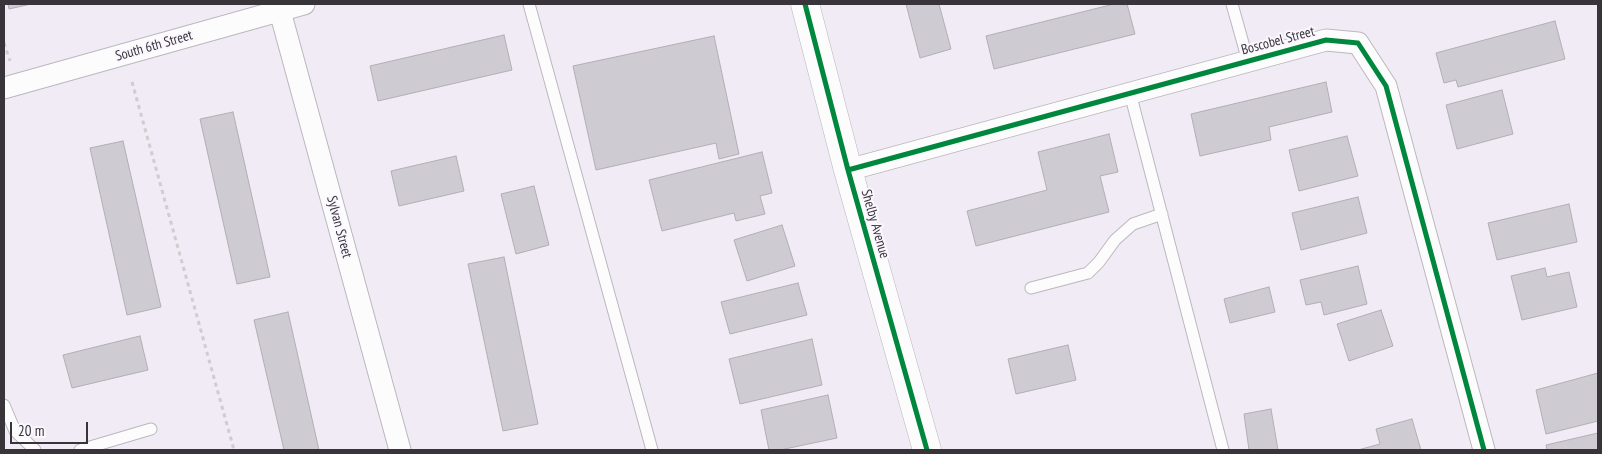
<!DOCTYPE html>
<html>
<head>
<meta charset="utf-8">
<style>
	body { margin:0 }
	#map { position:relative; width:1602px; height:454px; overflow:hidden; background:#f0ebf4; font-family:"PT Sans Narrow",sans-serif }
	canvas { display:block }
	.frame { position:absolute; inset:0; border:5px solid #38343a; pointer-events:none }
	.scale { position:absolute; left:10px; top:422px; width:78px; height:22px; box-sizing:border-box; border:2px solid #38343a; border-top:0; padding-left:6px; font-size:15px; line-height:18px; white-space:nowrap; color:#38343a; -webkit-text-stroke:4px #fbf7fe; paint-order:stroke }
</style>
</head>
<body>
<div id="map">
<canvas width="1602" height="454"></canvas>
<div class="frame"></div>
<div class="scale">20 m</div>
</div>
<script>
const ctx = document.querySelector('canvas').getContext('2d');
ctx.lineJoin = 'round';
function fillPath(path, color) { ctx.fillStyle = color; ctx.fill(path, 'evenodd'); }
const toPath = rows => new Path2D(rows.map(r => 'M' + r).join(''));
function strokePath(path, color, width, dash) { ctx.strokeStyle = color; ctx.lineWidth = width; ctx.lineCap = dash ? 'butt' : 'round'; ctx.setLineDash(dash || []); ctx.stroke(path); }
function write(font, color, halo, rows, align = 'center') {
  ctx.font = font + ' "PT Sans Narrow",sans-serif'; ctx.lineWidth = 4; ctx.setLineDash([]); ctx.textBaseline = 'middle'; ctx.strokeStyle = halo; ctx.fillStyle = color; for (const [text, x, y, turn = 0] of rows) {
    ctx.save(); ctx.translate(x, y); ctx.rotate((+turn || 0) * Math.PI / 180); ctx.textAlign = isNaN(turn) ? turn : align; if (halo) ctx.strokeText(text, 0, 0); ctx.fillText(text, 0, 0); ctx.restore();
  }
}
const building = toPath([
	[8,4,31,4,9,9,8,4],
	[906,4,939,4,951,49,920,58,906,4],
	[1114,4,1127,4,1135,34,994,69,986,36,1114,4],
	[1555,21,1565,59,1458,87,1456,80,1444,83,1436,53,1555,21],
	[504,35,512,70,378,101,370,66,504,35],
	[714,36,739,154,719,159,716,143,596,170,573,66,714,36],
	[1326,82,1332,112,1269,127,1271,140,1200,156,1191,114,1326,82],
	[1502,90,1513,134,1457,149,1446,105,1502,90],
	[233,112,270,277,237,284,200,119,233,112],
	[1109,134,1118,172,1100,176,1109,212,976,246,967,211,1047,190,1038,152,1109,134],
	[1347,136,1358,176,1299,191,1289,150,1347,136],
	[123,141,161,307,127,315,90,148,123,141],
	[762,152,772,193,760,196,765,214,736,221,734,213,662,231,649,180,762,152],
	[456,156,464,191,399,206,391,171,456,156],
	[534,186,549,245,516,254,501,194,534,186],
	[1358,197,1367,233,1301,250,1292,213,1358,197],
	[1569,204,1577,242,1497,260,1488,223,1569,204],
	[782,225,795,266,747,281,734,240,782,225],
	[504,257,538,424,503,431,468,264,504,257],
	[1358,266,1367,304,1324,315,1321,302,1306,305,1300,280,1358,266],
	[1545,268,1547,277,1569,272,1577,307,1522,320,1511,276,1545,268],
	[798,283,807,315,730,334,721,302,798,283],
	[1269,287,1275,312,1230,323,1224,299,1269,287],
	[1381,310,1393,346,1349,361,1337,324,1381,310],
	[288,312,319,450,284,450,254,320,288,312],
	[140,336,148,370,72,388,63,355,140,336],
	[812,339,822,385,740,404,729,359,812,339],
	[1068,345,1076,380,1016,394,1008,359,1068,345],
	[1598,373,1598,421,1546,434,1536,390,1598,373],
	[828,395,837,438,780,450,769,450,761,410,828,395],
	[1271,409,1278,450,1249,450,1244,414,1271,409],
	[1412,419,1421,450,1358,450,1380,444,1376,429,1412,419],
	[1598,433,1598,450,1547,450,1546,445,1598,433]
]);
fillPath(building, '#cfcbd2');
strokePath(building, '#b2aeb5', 1);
const lane = toPath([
	[529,4,652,450],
	[1232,4,1248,61],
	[1130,93,1223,450],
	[1031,288,1088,273,1099,262,1115,240,1133,224,1162,214],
	[4,405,15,431,35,450],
	[80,450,151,429]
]);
const street = toPath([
	[278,4,400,450],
	[4,88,304,4],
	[848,170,1326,40,1358,43,1386,86,1484,450]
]);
const secondary = toPath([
	[805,4,848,170,927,450]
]);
strokePath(lane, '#bcb7bf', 13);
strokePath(street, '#bcb7bf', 23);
strokePath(secondary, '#bcb7bf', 29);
strokePath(toPath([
	[4,43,10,61],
	[132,82,234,450]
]), '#cecdd0', 3, [4, 4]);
strokePath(lane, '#fdfcfd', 11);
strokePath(street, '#fdfcfd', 21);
strokePath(secondary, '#fdfcfd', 28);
strokePath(toPath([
	[805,4,848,170,927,450],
	[848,170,1326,40,1358,43,1386,86,1484,450]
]), '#00873e', 5);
write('14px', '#38343a', '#fbf7fe', [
	["Boscobel Street",1278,41,-15],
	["South 6th Street",154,46,-16],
	["Shelby Avenue",875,224,74],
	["Sylvan Street",339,227,75]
]);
</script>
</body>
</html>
